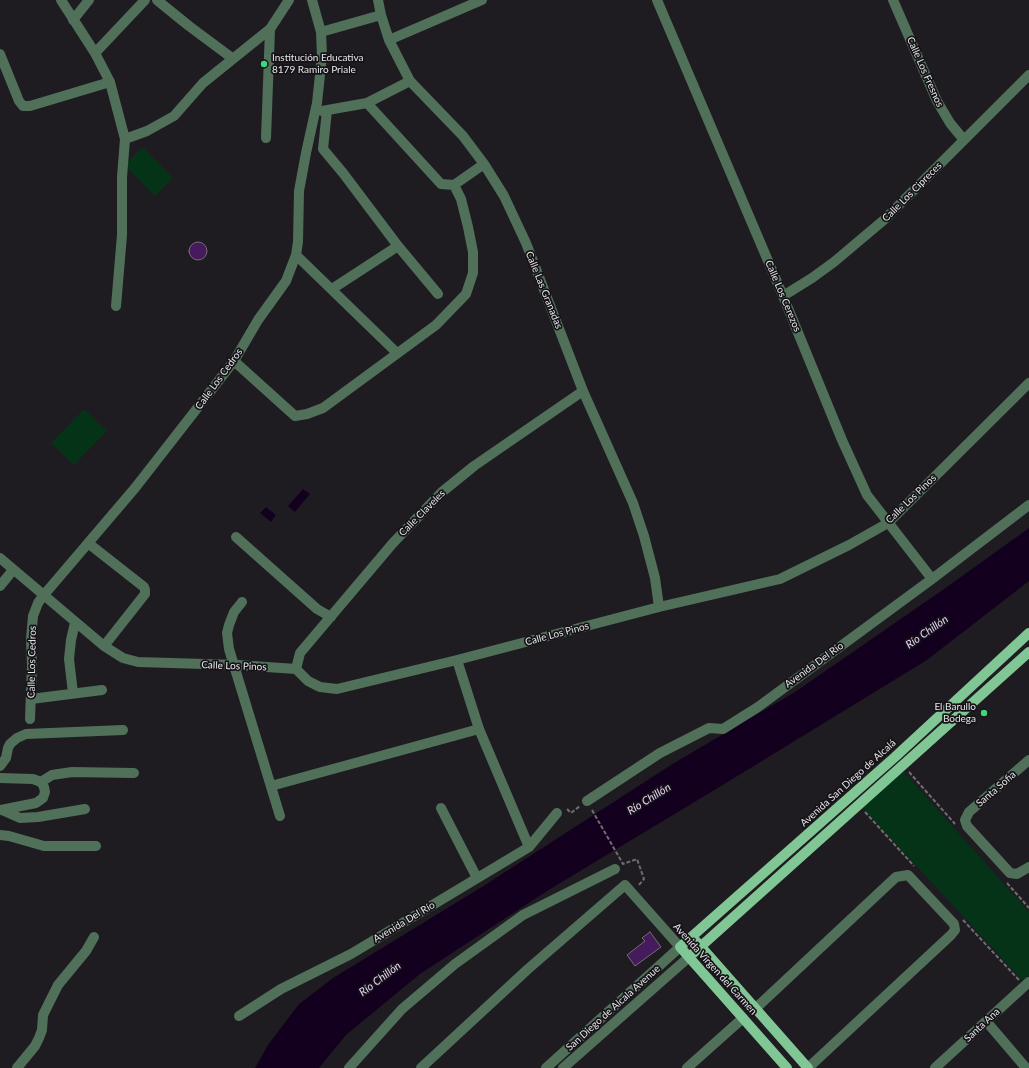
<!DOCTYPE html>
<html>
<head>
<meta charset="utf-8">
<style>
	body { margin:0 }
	canvas { display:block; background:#1e1c20 }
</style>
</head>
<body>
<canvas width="1029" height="1068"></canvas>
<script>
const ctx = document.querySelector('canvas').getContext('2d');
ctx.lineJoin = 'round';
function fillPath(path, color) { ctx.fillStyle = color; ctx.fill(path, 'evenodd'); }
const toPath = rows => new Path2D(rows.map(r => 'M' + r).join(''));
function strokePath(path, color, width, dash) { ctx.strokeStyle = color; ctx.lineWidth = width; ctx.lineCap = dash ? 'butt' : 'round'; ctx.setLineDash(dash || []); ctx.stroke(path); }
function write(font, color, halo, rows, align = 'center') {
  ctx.font = font + ' Lato,sans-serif'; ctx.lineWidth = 3.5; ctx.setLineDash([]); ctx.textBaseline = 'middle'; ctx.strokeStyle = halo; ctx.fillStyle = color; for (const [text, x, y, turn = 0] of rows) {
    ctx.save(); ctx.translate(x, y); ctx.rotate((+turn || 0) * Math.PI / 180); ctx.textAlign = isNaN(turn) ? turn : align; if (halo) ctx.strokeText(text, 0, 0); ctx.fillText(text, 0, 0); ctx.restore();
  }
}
fillPath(toPath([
	[143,147,173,178,155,196,124,165],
	[84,409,107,431,74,465,51,443],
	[903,771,1029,912,1029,976,1023,981,862,807]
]), '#043318');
fillPath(toPath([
	[303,489,310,494,295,512,288,506],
	[266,507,276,515,271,522,260,513],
	[1029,528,1029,581,927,660,726,783,547,891,420,974,346,1035,319,1068,255,1068,268,1045,299,1004,333,978,485,885,674,763,795,692,944,589]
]), '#13001e');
const building = toPath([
	'189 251a9 9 0 1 1 18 0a9 9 0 1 1-18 0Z',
	[650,932,661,947,635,966,627,955,645,941,642,938,650,932]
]);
fillPath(building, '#461b5d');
strokePath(building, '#726f74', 1);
strokePath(toPath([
	[909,772,955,824],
	[567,809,571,813,580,806],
	[592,810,623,864,637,859,644,879,638,886],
	[865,812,914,866],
	[1007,883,1029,908],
	[963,920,1019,980]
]), '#6e6d70', 2, [4, 2]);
strokePath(toPath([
	[61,0,95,53,110,82,125,139,122,177,122,235,116,306],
	[157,0,189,26,232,58],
	[378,0,381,15,389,40,410,81,463,136,484,164,504,196,526,243,583,391,633,503,644,536,655,578,659,607],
	[657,0,783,296,842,440,867,495,932,579],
	[893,0,937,101,950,123,964,140],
	[73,20,89,0],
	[321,32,381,15],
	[389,40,482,0],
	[95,53,145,0],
	[0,54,19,101,23,106,30,106,110,82],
	[367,103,441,184,454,185,484,164],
	[327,110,323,149,343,173,398,246,438,294],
	[322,111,367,103,410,81],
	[266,138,270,29,289,0],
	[125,139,147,131,174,116,203,83,270,29],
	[296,255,397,353],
	[332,289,398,246],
	[783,296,812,278,834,262,885,219,1029,75],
	[234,361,295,416,307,414,323,408,436,325,466,294,473,273,473,252,468,227,461,199,454,185],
	[236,537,317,609,331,617],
	[88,543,144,587,145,590,145,594,104,646],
	[0,558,104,646,123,658,138,662,238,665,296,669,308,681,320,687,337,689,457,660,659,607,780,579,849,545,888,523,1029,383],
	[0,586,13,570],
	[242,602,234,612,229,625,227,633,229,649,280,816],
	[457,660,479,729,529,847],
	[296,669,300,653,393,543,442,492,474,466,583,391],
	[73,693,69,659,71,640,75,623],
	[31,699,102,690],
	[30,719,32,666,31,639,33,616,38,603,43,596,135,488,234,361,258,320,286,281,296,255,298,242,299,191,306,153,317,103,322,56,321,32,312,0],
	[1029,760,969,812,965,820,967,826,1010,873,1017,874,1029,867],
	[0,766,6,758,8,748,10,744,17,738,26,734,123,730],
	[0,778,33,779,41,782,44,787,45,792,43,798,36,803,0,810],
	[41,782,52,775,72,772,134,773],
	[271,786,479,729],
	[587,801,660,753,709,728,723,729,758,707,932,579,1029,505],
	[441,808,477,878],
	[2,810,20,818,38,817,85,809],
	[0,835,9,836,44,846,96,846],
	[756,1008,896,877,908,875,954,924,955,930,951,935,808,1068],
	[239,1016,281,989,351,954,529,847,557,813],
	[986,1021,1026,1068],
	[17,1068,35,1046,39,1038,42,1030,43,1015,58,985,86,951,94,937],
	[349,1068,402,1009,455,964,523,915,615,869],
	[421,1068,528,969,625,885,680,947,546,1068],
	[563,1068,689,957],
	[687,1068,743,1018],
	[935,1068,1029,982]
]), '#507059', 10);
strokePath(toPath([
	[696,941,808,1068],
	[689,957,1029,652],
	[787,1068,680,947,895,757,1029,633]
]), '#81c695', 10);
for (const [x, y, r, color] of [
	[264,64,4,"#3fd77d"],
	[984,713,4,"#3fd77d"]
]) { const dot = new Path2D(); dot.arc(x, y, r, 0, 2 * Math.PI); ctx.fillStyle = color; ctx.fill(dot); strokePath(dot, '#151317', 1.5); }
write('10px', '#e6e5e8', '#151317', [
	["Institución Educativa",272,58],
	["8179 Ramiro Priale",272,70],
	["El Barullo",976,707,"right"],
	["Bodega",976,719,"right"]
], 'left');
write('10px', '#e6e5e8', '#151317', [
	["Calle Los Fresnos",925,72,66],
	["Calle Los Cipreces",912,192,-45],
	["Calle Las Granadas",544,290,68],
	["Calle Los Cerezos",783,296,67],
	["Calle Los Cedros",219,379,-54],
	["Calle Los Pinos",911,499,-44],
	["Calle Claveles",422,513,-45],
	["Calle Los Pinos",557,634,-15],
	["Calle Los Cedros",32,662,-89],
	["Avenida Del Río",814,665,-36],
	["Calle Los Pinos",234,666,2],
	["Avenida San Diego de Alcalá",848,783,-42],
	["Santa Sofia",996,789,-41],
	["Avenida Del Río",404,922,-31],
	["Avenida Vírgen del Carmen",715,969,48],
	["San Diego de Alcala Avenue",613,1008,-42],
	["Santa Ana",982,1025,-43]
]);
write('italic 11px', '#ead3fa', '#151317', [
	["Río Chillón",927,632,-35],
	["Río Chillón",649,799,-32],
	["Río Chillón",380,979,-37]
]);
</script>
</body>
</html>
